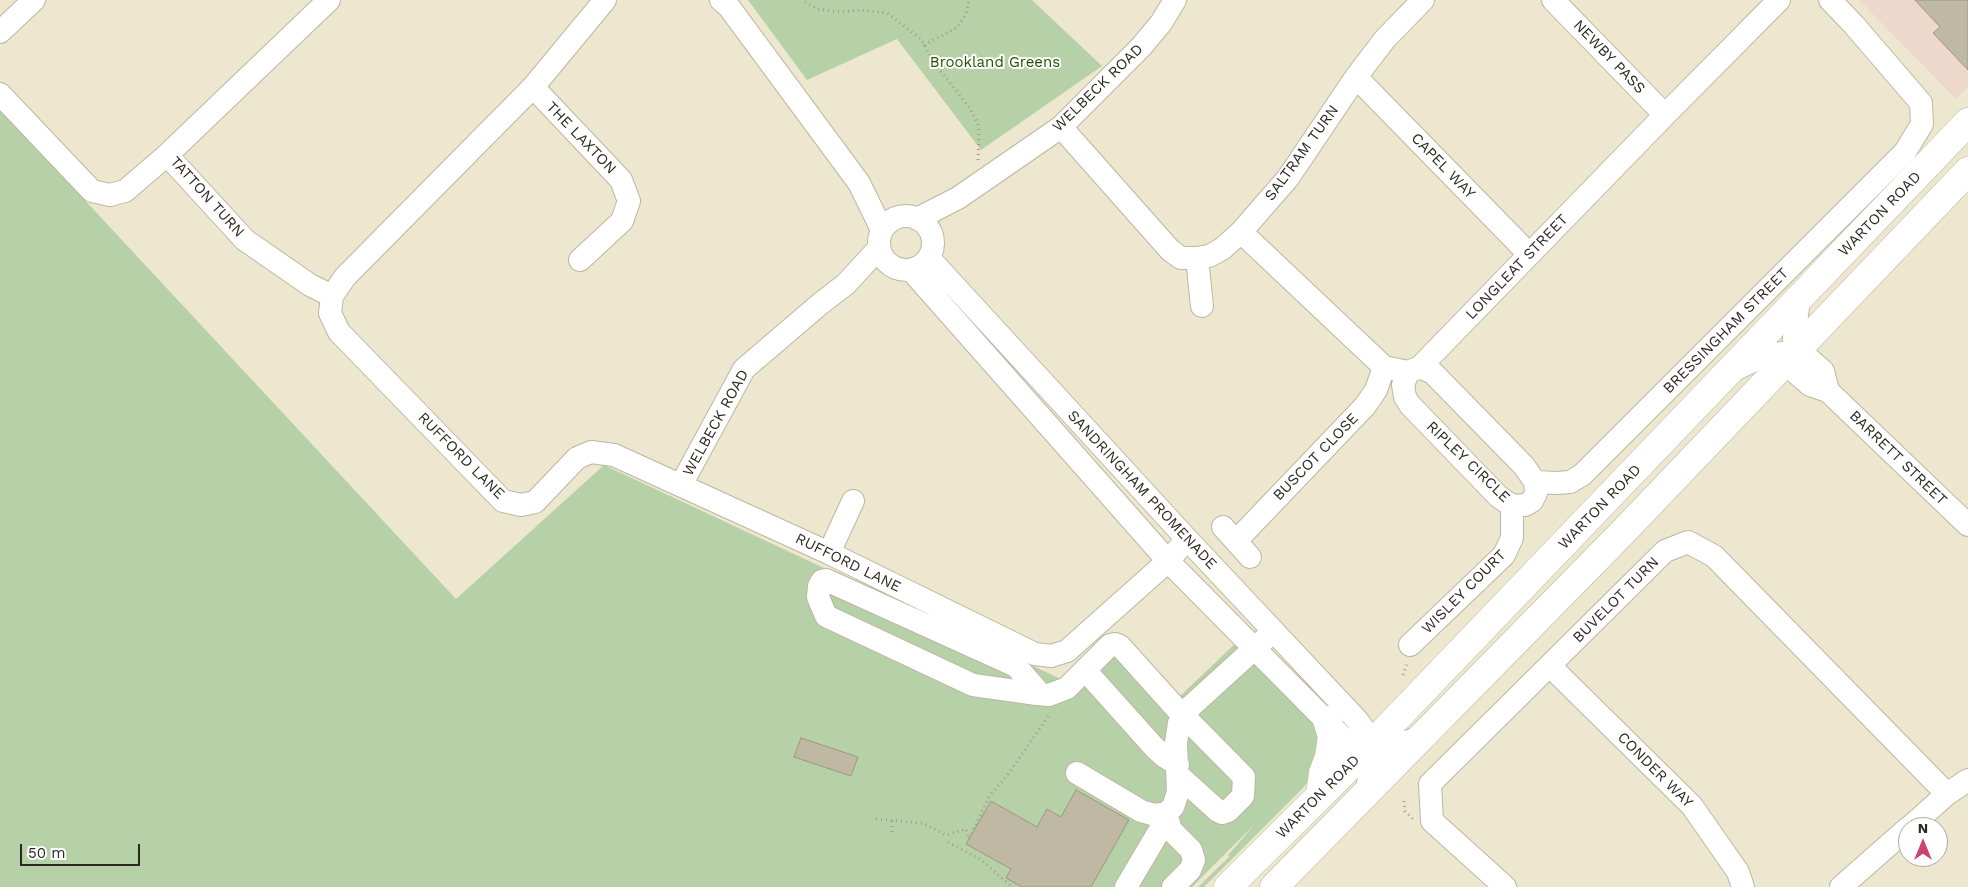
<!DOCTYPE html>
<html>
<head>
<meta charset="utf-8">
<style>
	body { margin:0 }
	#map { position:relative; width:1968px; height:887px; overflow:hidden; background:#ede7d0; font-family:"Work Sans",sans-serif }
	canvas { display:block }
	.north { position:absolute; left:1898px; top:817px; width:50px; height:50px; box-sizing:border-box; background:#fff; border:1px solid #aaa9a6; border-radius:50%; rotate:0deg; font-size:14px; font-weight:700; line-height:20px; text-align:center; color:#2b2820 }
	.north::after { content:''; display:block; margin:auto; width:18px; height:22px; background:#ce4273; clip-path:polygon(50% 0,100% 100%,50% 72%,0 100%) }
	.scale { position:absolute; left:20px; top:844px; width:120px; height:22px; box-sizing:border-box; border:2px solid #2b2820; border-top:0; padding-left:6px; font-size:15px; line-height:18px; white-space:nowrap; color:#2b2820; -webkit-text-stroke:4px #fff; paint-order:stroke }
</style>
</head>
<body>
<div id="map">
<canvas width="1968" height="887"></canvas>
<div class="north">N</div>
<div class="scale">50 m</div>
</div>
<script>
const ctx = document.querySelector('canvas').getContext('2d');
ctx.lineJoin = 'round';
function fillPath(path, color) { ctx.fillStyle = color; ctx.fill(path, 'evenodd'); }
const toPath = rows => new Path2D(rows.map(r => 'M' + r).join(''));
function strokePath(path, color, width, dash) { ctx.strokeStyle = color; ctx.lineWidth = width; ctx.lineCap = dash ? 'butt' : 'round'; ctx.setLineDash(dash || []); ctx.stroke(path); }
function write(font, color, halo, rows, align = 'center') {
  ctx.font = font + ' "Work Sans",sans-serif'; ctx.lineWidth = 4; ctx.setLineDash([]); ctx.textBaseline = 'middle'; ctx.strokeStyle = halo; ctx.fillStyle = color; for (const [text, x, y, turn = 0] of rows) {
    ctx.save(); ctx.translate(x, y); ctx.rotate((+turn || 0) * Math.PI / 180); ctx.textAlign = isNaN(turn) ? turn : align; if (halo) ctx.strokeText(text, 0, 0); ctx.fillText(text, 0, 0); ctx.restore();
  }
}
fillPath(toPath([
	[1859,0,1968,0,1968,87,1956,99]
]), '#eed8cb');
fillPath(toPath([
	[748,0,1032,0,1102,66,981,150,897,39,807,80],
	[0,109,456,599,604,465,1080,688,1119,642,1178,698,1239,640,1321,729,1312,776,1303,788,1204,887,1198,887,1229,857,1228,855,1256,823,1192,887,0,887]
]), '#b6d1a8');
const building = toPath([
	[1915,0,1968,0,1968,70,1933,33,1940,27,1915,0],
	[801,738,858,757,851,776,794,757,801,738],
	[1076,790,1129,820,1091,887,1022,887,1006,878,1011,869,966,844,991,801,1037,827,1047,809,1061,817,1076,790]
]);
fillPath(building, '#bfb8a2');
strokePath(building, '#9d9781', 1);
const minor = toPath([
	[605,0,533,87,345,277,332,296,330,313,339,332,503,501,521,505,535,502,577,458,591,452,614,455,829,553,1035,654,1051,656,1067,651,1168,561,1187,539],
	[721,0,729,7,859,183,882,230],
	[1553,0,1665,115],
	[0,32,34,0],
	[1356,77,1529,254],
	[533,87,621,180,629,201,622,221,580,260],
	[0,94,92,191,110,195,125,191,167,155,329,0],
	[1061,127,1170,250,1181,258,1197,258,1209,256,1222,249,1241,232,1288,178,1356,77,1385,39,1423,0],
	[167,155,245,240,310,285,332,296],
	'879 243a27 27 0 1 1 54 0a27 27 0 1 1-54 0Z',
	[917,219,958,198,1061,127,1141,47,1161,23,1175,0],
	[1241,232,1384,367,1408,372,1420,367,1665,115,1779,0],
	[929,258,1187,539,1357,720,1365,731,1371,770,1365,796],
	[1197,258,1202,306],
	[911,270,1168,561,1354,749,1385,748,1422,737],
	[1799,300,1794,338,1795,372,1810,385,1828,391,1968,525],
	[1734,370,1757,359,1772,354,1794,352,1807,357,1823,371,1828,391],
	[1408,372,1403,385,1405,397,1410,405,1498,496,1512,506,1525,505,1532,501,1536,493,1535,482,1524,466,1433,373,1420,367],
	[1535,482,1557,483,1570,482,1582,475,1905,152,1922,124,1921,103,1854,25,1830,0],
	[681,485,744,369,820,304,846,284,879,248],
	[1223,527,1250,557],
	[1237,540,1365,406,1376,390,1384,367],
	[829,553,853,501],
	[1410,645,1504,555,1512,538,1512,506],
	[1550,666,1692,806,1738,872,1743,887],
	[1037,694,1036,689,1016,666,826,580,822,581,819,586,818,597,826,616,973,685,1037,694,1049,695,1067,688,1085,670],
	[1178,765,1165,757,1154,747,1085,670,1110,645,1115,644,1120,646,1174,706,1244,777,1243,796,1228,811,1222,813,1218,811,1178,775],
	[1077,773,1141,811,1155,815,1166,813,1173,807,1178,792,1176,743,1179,723,1189,708,1266,638],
	[1166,813,1171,830,1191,850,1194,860,1190,870,1173,887],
	[1910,827,1947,794,1968,780],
	[1126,887,1158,833,1169,823],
	[1505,887,1432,821,1430,784,1665,551,1688,542,1714,556,1947,794],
	[1841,887,1908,828]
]);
const major = toPath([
	[1320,795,1323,773,1329,757,1332,736,1327,720],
	[1228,887,1368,748,1968,122],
	[1274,887,1623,532,1968,171]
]);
strokePath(minor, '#bdb6a0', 24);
strokePath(major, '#bdb6a0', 29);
strokePath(toPath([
	[805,2,817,9,839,12,860,10,887,13,921,39,935,64,970,108,978,124,979,136,978,161],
	[924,45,958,27,966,14,969,0],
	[1403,675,1408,661],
	[1404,801,1405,811,1413,819],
	[876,819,922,823,946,835,966,829,969,839,989,797,1009,773,1050,714],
	[892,832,892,820],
	[948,842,980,859,1012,887]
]), '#a29d8c', 3, [1, 4]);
strokePath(minor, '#fff', 22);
strokePath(major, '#fff', 28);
write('15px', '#2b2820', '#fff', [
	["NEWBY PASS",1609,57,46],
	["WELBECK ROAD",1098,88,-44],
	["THE LAXTON",581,138,46],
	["SALTRAM TURN",1302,153,-54],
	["CAPEL WAY",1443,166,46],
	["TATTON TURN",207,197,48],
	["WARTON ROAD",1880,214,-46],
	["LONGLEAT STREET",1517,267,-46],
	["BRESSINGHAM STREET",1726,331,-45],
	["WELBECK ROAD",716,423,-61],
	["RUFFORD LANE",461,456,45],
	["BUSCOT CLOSE",1316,457,-46],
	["BARRETT STREET",1898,458,44],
	["RIPLEY CIRCLE",1468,462,44],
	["SANDRINGHAM PROMENADE",1142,490,47],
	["WARTON ROAD",1600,507,-46],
	["RUFFORD LANE",848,563,26],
	["WISLEY COURT",1464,592,-45],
	["BUVELOT TURN",1616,600,-45],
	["CONDER WAY",1655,770,45],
	["WARTON ROAD",1318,797,-45]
]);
write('15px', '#275101', '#fff', [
	["Brookland Greens",995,63]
]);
</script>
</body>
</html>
